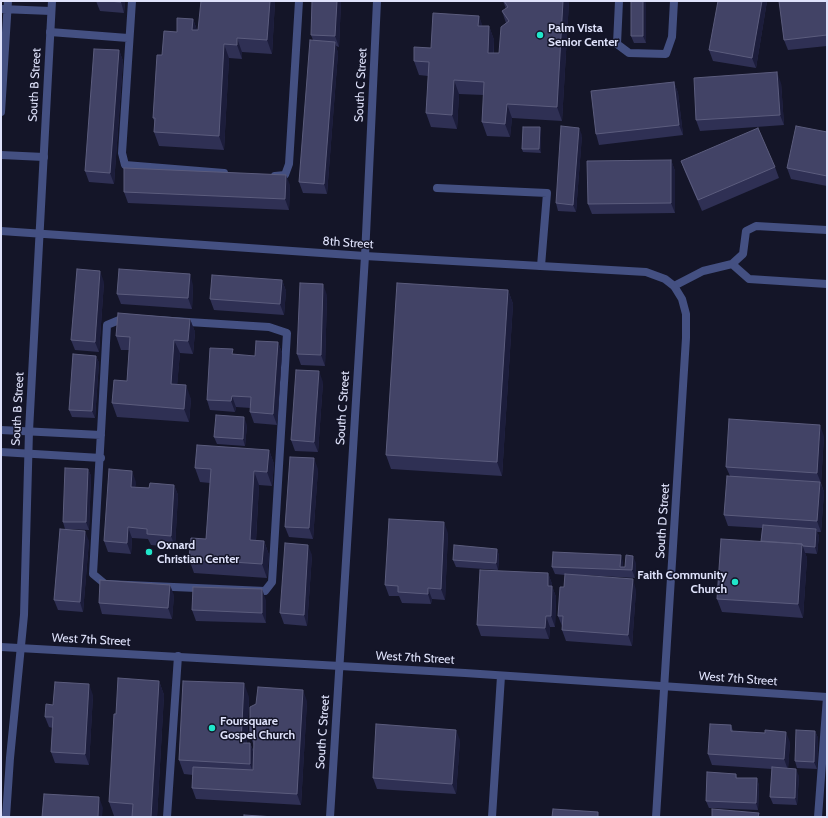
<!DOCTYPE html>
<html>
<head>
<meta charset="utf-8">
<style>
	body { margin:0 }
	#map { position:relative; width:828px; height:818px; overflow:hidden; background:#141528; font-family:Cabin,sans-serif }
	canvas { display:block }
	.frame { position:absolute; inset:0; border:2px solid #dfe2fb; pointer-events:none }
</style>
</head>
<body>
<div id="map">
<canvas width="828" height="818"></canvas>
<div class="frame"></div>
</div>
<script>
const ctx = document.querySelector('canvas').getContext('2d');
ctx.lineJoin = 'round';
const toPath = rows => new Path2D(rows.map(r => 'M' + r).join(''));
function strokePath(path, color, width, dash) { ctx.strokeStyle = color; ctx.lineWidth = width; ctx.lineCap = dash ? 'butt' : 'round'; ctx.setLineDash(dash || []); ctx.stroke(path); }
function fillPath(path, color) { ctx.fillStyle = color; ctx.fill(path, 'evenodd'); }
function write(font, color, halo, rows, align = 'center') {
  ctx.font = font + ' Cabin,sans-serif'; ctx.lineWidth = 3; ctx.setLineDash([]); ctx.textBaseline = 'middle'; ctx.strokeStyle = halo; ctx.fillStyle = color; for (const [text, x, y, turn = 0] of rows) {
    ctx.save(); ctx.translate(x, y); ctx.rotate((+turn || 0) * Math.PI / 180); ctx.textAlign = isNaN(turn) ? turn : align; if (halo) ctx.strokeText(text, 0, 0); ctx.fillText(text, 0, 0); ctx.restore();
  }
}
strokePath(toPath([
	[132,1,122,153,125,165,224,173],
	[619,1,617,44,629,53,666,54,672,37,674,1],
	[1,9,51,11],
	[50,32,128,38],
	[1,112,8,1],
	[1,155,44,157],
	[275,176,285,175,289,164,299,1],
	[437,188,547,193,541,266],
	[732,264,749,279,827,284],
	[674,286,703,271,732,264,743,254,746,231,756,226,827,230],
	[124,318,269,327,287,333,272,582,265,591,105,584,93,574,107,325,124,318],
	[1,430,101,435],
	[1,452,101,458],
	[167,817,178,656],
	[492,817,501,676],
	[818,817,827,697]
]), '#445082', 8);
strokePath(toPath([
	[1,231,365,256,646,272,665,279,674,286,682,299,686,314,686,338,656,817],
	[6,817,10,758,24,615,29,431,52,1]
]), '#445082', 8);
strokePath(toPath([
	[1,647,465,673,827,697],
	[330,817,365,256,377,1]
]), '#445082', 8);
fillPath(toPath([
	[96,1,125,1,124,13,100,11],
	[275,1,272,54,242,52,242,59,229,58,224,150,159,146,154,132,155,123,153,118,162,55,177,32,193,19,197,30,198,30],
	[341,1,339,47,336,46,338,53,327,194,303,193,299,182,313,40,311,35],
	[503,1,569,1,562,121,512,118,510,137,487,136,482,122,484,95,459,94,457,129,431,127,426,113,428,76,419,75,414,61,431,48,479,16,482,26,489,26,494,40,494,53,499,53,506,23,502,11,506,9],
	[767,1,756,68,713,61,709,50],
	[827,1,827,46,788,50,784,40],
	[646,3,646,43,634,43,631,36],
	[119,50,123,61,114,184,89,182,85,171],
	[674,82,678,93,683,135,599,145,596,134],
	[781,83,784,125,700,131,696,120],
	[540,127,541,131,541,153,523,152,522,149],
	[827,132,827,186,791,179,787,168],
	[582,135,576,212,558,211,556,203],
	[671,160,675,171,675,213,592,214,588,204],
	[681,161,775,167,779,178,702,211,685,172],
	[290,185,289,210,128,203,124,192],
	[282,280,286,291,284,315,214,310,210,299],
	[104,282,99,352,75,350,71,340],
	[193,285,192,309,121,304,117,294],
	[508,290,513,304,502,476,391,469,386,455],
	[327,295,325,366,301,365,297,354],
	[190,319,195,332,193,354,180,353,177,385,191,399,189,422,117,417,112,403,127,381,129,350,121,350,116,336],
	[278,342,282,353,277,425,254,423,250,412,251,408,236,407,235,412,210,410,207,400,235,355,255,356],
	[96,356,99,363,95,418,72,417,69,410],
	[323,382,318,452,295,451,291,440],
	[247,425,245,446,217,444,214,437],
	[824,436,821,483,824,492,821,532,817,532,819,536,817,554,805,553,807,558,803,618,722,612,717,599,761,541,762,528,728,526,724,515,730,476,726,467],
	[269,450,274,464,272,486,259,485,256,541,264,541,269,555,267,578,194,573,189,559,206,539,210,483,200,482,195,468],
	[88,469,91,476,89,530,66,529,89,541,83,612,58,610,54,600,65,529,63,522],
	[318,469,313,539,289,537,285,527],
	[136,482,135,487,149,488,174,485,178,495,175,547,151,545,148,539,132,538,131,554,108,552,104,541],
	[448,533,445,600,432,599,431,604,402,603,399,596,389,596,385,585],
	[497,549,499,556,498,570,456,567,453,560],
	[312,555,307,626,284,624,280,613],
	[623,562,623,567,625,567,636,563,635,578,583,575,636,590,632,646,566,641,562,630,562,626,558,616,564,587,565,575,555,574,552,567],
	[548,573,552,584,552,586,556,597,555,627,550,627,549,639,481,636,477,625],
	[174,595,172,619,102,614,99,603],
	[266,600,266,623,196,621,192,610],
	[159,681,164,695,157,817,114,816,109,802],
	[93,695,89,765,55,763,51,752,53,728,49,727,45,717,53,705],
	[249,697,247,743,250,743,254,752,254,746,250,735,256,704,307,701,301,805,196,799,192,788,193,775,184,774,179,760],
	[731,725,733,731,790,742,788,768,799,776,797,805,773,804,770,797,772,769,712,765,708,754],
	[815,731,818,738,817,769,797,768,795,761],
	[460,740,456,794,377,789,373,778],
	[736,774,737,778,757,778,759,786,758,810,709,808,706,801]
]), '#2f3054');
fillPath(toPath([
	[121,1,125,1,124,13,121,2],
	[270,1,275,1,272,54,267,40],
	[337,1,341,1,339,47,335,36],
	[563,1,569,1,562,121,557,107],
	[643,1,645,1,646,3,646,43,643,36],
	[762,1,767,1,756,68,752,58],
	[479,16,484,30,478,26],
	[193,19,198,33,192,30],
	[489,26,494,40,493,66,488,53],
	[237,38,242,52,242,59,237,45],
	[335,42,338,53,327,194,324,184],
	[224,44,229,58,224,150,219,136],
	[119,50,123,61,114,184,110,173],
	[777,72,781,83,784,125,780,115],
	[454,80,459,94,457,129,452,115],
	[674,82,678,93,683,135,679,125],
	[507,104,512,118,510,137,505,124],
	[540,127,541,131,541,153,539,149],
	[579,128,582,135,576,212,573,205],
	[671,160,675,171,675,213,671,203],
	[286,175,290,185,289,210,285,199],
	[100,271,104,282,99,352,95,342],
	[190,274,193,285,192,309,188,298],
	[282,280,286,291,284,315,280,304],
	[323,284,327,295,325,366,321,355],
	[508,290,513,304,502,476,497,462],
	[190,319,195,332,193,354,188,341],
	[174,340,180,353,176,398,171,384],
	[278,342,282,353,277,425,273,414],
	[96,356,99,363,95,418,92,411],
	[319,371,323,382,318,452,314,442],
	[186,385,191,399,189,422,184,409],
	[232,396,236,407,235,412,231,401],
	[244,417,247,425,245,446,243,439],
	[820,425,824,436,821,483,817,473],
	[269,450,274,464,272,486,267,472],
	[314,458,318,469,313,539,309,528],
	[88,469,91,476,89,530,86,522],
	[132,471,136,482,134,497,131,487],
	[254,471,259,485,255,554,250,540],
	[820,482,824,492,821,532,817,521],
	[174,485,178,495,175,547,171,536],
	[444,522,448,533,445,600,441,589],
	[128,527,132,538,131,554,127,543],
	[816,529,819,536,817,554,815,547],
	[85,531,89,541,83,612,80,602],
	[264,541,269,555,267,578,262,564],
	[802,544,807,558,803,618,798,604],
	[308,545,312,555,307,626,304,615],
	[497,549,499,556,498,570,496,563],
	[621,555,623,562,623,570,620,567],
	[633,556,636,563,635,578,632,570],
	[548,573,552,584,552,597,548,586],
	[633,579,636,590,632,646,628,635],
	[170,585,174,595,172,619,168,608],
	[552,586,556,597,555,627,551,616],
	[428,588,432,599,431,604,428,594],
	[262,589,266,600,266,623,262,613],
	[546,616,550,627,549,639,545,628],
	[159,681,164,695,157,817,151,817],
	[244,683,249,697,246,757,241,743],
	[89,684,93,695,89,765,85,754],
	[303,690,307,701,301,805,297,794],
	[456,730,460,740,456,794,452,784],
	[815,731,818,738,817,769,814,762],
	[786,732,790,742,788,770,784,759],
	[250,743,255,757,255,778,250,764],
	[796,769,799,776,797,805,795,798],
	[757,778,759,786,758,810,756,803],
	[99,797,103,808,102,817,98,817]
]), '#1c1d3b');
const building = toPath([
	[107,1,121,1,121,2,107,1],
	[201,1,270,1,267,40,237,38,237,45,224,44,219,136,154,132,155,118,153,118,157,55,162,55,164,31,177,32,177,18,193,19,192,30,198,30,201,1],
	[312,1,337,1,335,36,311,35,312,1],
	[504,1,563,1,557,107,507,104,505,124,482,122,484,82,454,80,452,115,426,113,429,62,414,61,414,47,431,48,433,13,479,16,478,26,489,26,488,53,499,53,501,27,509,21,502,11,508,7,504,1],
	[631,1,643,1,643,36,631,36,631,1],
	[718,1,762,1,752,58,709,50,718,1],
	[779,1,827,1,827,35,784,40,779,1],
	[310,40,335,42,324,184,299,182,310,40],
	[94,49,119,50,110,173,85,171,94,49],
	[777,72,780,115,696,120,694,78,777,72],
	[674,82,679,125,596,134,591,91,674,82],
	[561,126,579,128,573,205,556,203,561,126],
	[796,126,827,132,827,176,787,168,796,126],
	[523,127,540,127,539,149,522,149,523,127],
	[758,128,775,167,698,200,681,161,758,128],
	[671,160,671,203,588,204,587,161,671,160],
	[124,168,286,175,285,199,124,192,124,168],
	[77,269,100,271,95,342,71,340,77,269],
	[119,269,190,274,188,298,117,294,119,269],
	[212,275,282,280,280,304,210,299,212,275],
	[300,283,323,284,321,355,297,354,300,283],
	[397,283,508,290,497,462,386,455,397,283],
	[118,313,190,319,188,341,174,340,171,384,186,385,184,409,112,403,114,380,127,381,130,337,116,336,118,313],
	[256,341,278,342,273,414,250,412,251,397,232,396,231,401,207,400,210,348,233,349,232,354,255,356,256,341],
	[73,354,96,356,92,411,69,410,73,354],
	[296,370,319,371,314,442,291,440,296,370],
	[216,415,244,417,243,439,214,437,216,415],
	[729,419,820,425,817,473,726,467,729,419],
	[197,445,269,450,267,472,254,471,250,540,264,541,262,564,189,559,191,538,206,539,211,469,195,468,197,445],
	[290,457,314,458,309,528,285,527,290,457],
	[65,468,88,469,86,522,63,522,65,468],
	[109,469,132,471,131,487,149,488,150,483,174,485,171,536,147,534,147,529,128,527,127,543,104,541,109,469],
	[727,476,820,482,817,521,724,515,727,476],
	[389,519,444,522,441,589,428,588,428,594,398,592,398,586,385,585,389,519],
	[763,525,816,529,815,547,803,546,802,544,761,541,763,525],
	[60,529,85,531,80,602,54,600,60,529],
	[721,539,802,544,798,604,717,599,721,539],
	[285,543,308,545,304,615,280,613,285,543],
	[454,545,497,549,496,563,453,560,454,545],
	[553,552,621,555,620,567,625,567,626,555,633,556,632,570,552,567,553,552],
	[480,570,548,573,548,586,552,586,551,616,546,616,545,628,477,625,480,570],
	[565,574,633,579,628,635,562,630,563,616,558,616,560,587,564,587,565,574],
	[100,580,170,585,168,608,99,603,100,580],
	[193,587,262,589,262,613,192,610,193,587],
	[118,678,159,681,151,817,132,817,133,804,109,802,114,714,116,714,118,678],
	[183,681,244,683,241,743,250,743,250,764,179,760,183,681],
	[55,682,89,684,85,754,51,752,53,717,45,717,46,704,53,705,55,682],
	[258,687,303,690,297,794,192,788,193,767,253,770,254,740,250,735,250,707,256,704,258,687],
	[376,724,456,730,452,784,373,778,376,724],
	[710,724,731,725,731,731,765,733,765,730,786,732,784,759,708,754,710,724],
	[796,730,815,731,814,762,795,761,796,730],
	[772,767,796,769,795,798,770,797,772,767],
	[707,772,736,774,736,778,757,778,756,803,706,801,707,772],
	[44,794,99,797,98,817,42,817,44,794],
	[553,809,598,812,598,817,552,817,553,809],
	[712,809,759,813,758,817,712,817,712,809],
	[244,815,275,817,244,817,244,815]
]);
fillPath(building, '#424366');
strokePath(building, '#5b5c7d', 1);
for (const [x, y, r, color] of [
	[540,35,4,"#20e6ca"],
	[149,552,4,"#20e6ca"],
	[735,582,4,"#20e6ca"],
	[212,728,4,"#20e6ca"]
]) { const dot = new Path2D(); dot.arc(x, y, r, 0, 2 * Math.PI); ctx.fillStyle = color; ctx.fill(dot); strokePath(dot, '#141528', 1.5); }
write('bold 12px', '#dfe2fb', '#141528', [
	["Palm Vista",548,28],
	["Senior Center",548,42],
	["Oxnard",157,545],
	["Christian Center",157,559],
	["Faith Community",727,575,"right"],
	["Church",727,589,"right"],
	["Foursquare",220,721],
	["Gospel Church",220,735]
], 'left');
write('12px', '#dfe2fb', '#141528', [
	["South B Street",35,85,-87],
	["South C Street",361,85,-87],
	["8th Street",348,243,4],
	["South C Street",343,408,-86],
	["South B Street",18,409,-87],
	["South D Street",663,521,-86],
	["West 7th Street",91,640,3],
	["West 7th Street",415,658,3],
	["West 7th Street",738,679,4],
	["South C Street",323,732,-86]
]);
</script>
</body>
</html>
